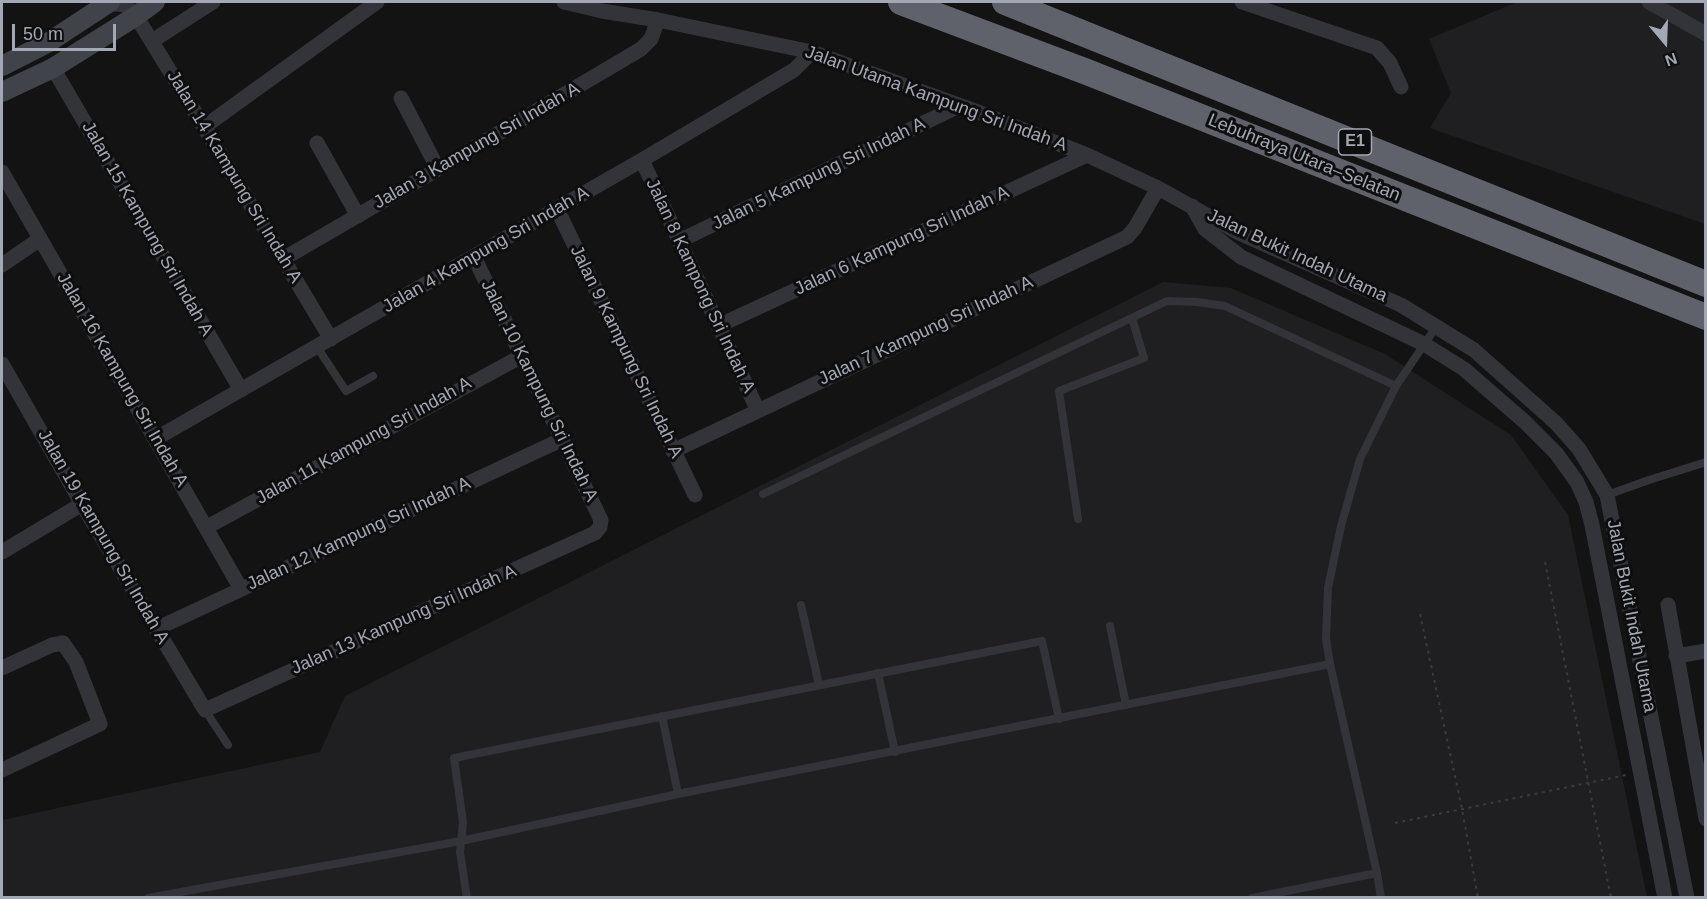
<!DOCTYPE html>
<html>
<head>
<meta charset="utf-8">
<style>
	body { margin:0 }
	#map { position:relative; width:1707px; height:899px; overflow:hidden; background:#131314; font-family:Arial,sans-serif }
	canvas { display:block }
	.frame { position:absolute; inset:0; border:3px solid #a3a8b6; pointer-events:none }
	.north { position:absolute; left:1635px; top:12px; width:60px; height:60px; -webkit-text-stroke:4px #0e0e0f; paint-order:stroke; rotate:161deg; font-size:16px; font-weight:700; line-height:24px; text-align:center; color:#a3a8b6 }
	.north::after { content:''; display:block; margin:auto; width:21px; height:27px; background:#a3a8b6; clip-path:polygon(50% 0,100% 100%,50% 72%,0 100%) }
	.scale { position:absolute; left:12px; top:24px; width:104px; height:27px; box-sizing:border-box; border:3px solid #a3a8b6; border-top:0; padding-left:8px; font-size:18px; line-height:21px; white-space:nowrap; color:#a3a8b6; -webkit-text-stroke:4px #0e0e0f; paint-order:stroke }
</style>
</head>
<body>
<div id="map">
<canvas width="1707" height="899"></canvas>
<div class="frame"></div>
<div class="north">N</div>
<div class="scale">50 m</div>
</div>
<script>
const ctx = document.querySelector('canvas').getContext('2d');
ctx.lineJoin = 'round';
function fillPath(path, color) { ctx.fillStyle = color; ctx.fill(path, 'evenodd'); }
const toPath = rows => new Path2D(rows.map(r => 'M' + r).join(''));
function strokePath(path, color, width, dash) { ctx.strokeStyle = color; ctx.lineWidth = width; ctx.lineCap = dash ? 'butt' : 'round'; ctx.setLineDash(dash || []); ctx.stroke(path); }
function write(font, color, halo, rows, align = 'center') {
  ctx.font = font + ' Arial,sans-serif'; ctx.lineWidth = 6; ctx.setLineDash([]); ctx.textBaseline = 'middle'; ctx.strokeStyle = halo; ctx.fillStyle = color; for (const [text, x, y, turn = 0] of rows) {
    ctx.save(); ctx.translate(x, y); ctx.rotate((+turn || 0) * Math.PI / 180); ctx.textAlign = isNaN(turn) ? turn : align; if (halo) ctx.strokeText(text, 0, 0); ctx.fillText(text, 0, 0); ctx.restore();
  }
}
fillPath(toPath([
	[1517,2,1705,2,1705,224,1430,128,1451,93,1429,39],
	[1163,282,1231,288,1385,354,1511,435,1568,515,1647,897,2,898,2,820,320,752,345,696]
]), '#1f1f21');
strokePath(toPath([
	[1545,562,1611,898],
	[1420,614,1462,809,1478,898],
	[1395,823,1626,775]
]), '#393b41', 2, [3, 4.5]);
strokePath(toPath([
	[317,347,346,391,373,376],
	[763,494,1167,301,1197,302,1225,306,1396,386],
	[1607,495,1649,480,1706,462],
	[1078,519,1059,391,1144,358,1132,318],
	[801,605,819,685],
	[1110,626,1126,705],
	[878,673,895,752],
	[205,710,228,745],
	[662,716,678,794],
	[148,898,461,841,678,794,1330,664],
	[467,898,460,852,463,822,454,758,1042,641,1059,719],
	[1252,898,1377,873],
	[1381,898,1377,873,1330,664,1326,639,1328,588,1341,526,1360,459,1396,386,1436,327]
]), '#33343a', 8);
strokePath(toPath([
	[564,2,602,11,658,20,812,52,978,112,1087,155,1158,188,1239,233,1401,305,1474,350,1556,423,1579,449,1607,495,1687,898],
	[1242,2,1377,48,1390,63,1401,87],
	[1649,2,1706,34],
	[107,3,125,5,136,16,204,127,331,339],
	[152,41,213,2],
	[53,68,241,390],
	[401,98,438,169],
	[204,127,377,2],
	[317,143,358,216],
	[642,160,758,411],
	[2,172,241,589],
	[1192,206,1205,229,1241,257,1424,344,1464,369,1525,422,1556,453,1577,482,1586,502,1592,525,1665,898],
	[557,209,695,495],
	[679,241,959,106],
	[283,259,438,169,641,49,651,39,658,20],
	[2,265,40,239],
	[718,326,1087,155],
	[2,364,82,504,205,710,595,533,600,527,601,520,474,257],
	[155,439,642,160,794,70,812,52],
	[673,451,1127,237,1135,228,1158,188],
	[207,527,522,356],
	[2,552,82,504],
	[1668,605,1706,819],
	[156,629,563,439],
	[1676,656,1706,651],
	[2,668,52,645,63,643,76,662,100,724,2,770]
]), '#33343a', 15);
strokePath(toPath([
	[2,66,49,42,110,2],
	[2,92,53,68,136,16,155,2]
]), '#41434a', 20);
strokePath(toPath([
	[901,2,1087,72,1706,317],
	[1005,2,1706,284]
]), '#5f626b', 26);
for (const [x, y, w] of [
	[1355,142,33]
]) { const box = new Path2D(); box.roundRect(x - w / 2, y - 13, w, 26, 4.5); ctx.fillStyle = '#0e0e0f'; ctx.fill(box); strokePath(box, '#a3a8b6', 1.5); }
write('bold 16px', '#a3a8b6', null, [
	["E1",1355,142]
]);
write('18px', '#a3a8b6', '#0e0e0f', [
	["Jalan Utama Kampung Sri Indah A",936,99,20],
	["Jalan 3 Kampung Sri Indah A",477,146,-30],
	["Lebuhraya Utara–Selatan",1304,158,22],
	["Jalan 5 Kampung Sri Indah A",819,174,-26],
	["Jalan 14 Kampung Sri Indah A",234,177,59],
	["Jalan 15 Kampung Sri Indah A",147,229,60],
	["Jalan 6 Kampung Sri Indah A",902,241,-25],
	["Jalan 4 Kampung Sri Indah A",486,250,-30],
	["Jalan Bukit Indah Utama",1297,256,25],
	["Jalan 8 Kampong Sri Indah A",700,286,65],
	["Jalan 7 Kampung Sri Indah A",926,331,-25],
	["Jalan 9 Kampung Sri Indah A",626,352,64],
	["Jalan 16 Kampung Sri Indah A",122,380,60],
	["Jalan 10 Kampung Sri Indah A",539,391,64],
	["Jalan 11 Kampung Sri Indah A",364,441,-29],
	["Jalan 12 Kampung Sri Indah A",359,534,-25],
	["Jalan 19 Kampung Sri Indah A",103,537,60],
	["Jalan Bukit Indah Utama",1631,616,79],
	["Jalan 13 Kampung Sri Indah A",404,620,-24]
]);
</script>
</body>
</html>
